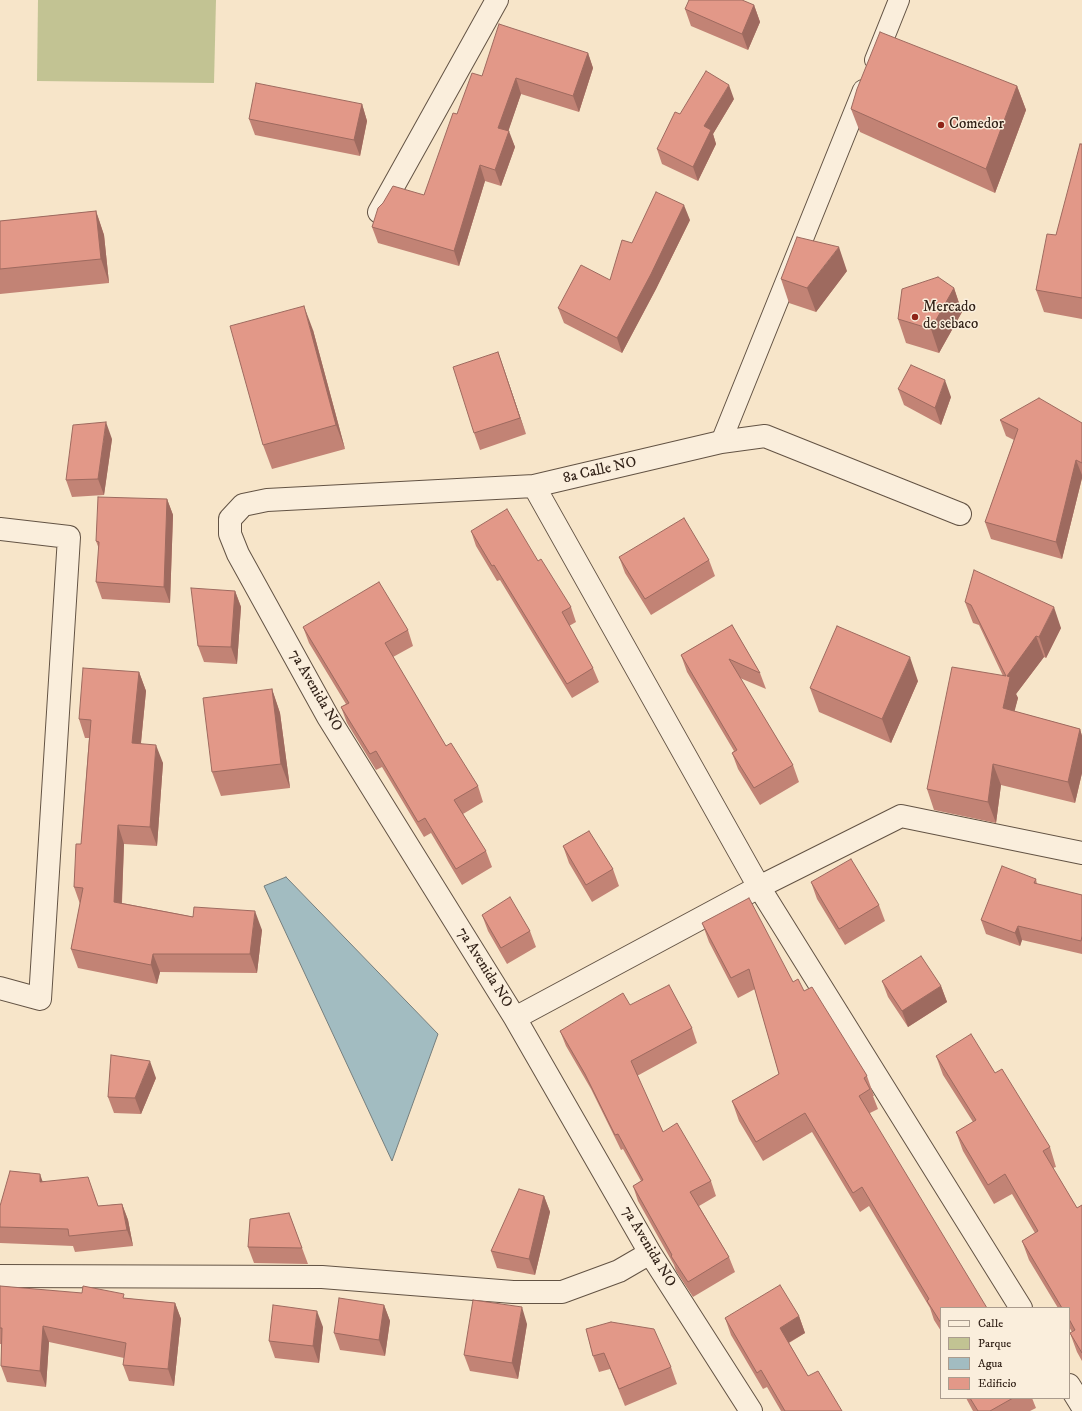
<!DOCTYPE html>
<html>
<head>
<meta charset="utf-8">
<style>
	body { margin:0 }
	#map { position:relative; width:1082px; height:1411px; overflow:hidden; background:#f7e5c9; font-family:"IM FELL DW Pica",serif }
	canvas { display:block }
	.legend { position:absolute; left:940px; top:1307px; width:130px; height:92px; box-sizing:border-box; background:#faeedc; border:1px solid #aa9c8e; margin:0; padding:5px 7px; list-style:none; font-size:12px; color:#322218 }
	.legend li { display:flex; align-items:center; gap:8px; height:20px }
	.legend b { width:20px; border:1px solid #aa9c8e }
</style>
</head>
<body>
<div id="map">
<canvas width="1082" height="1411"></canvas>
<ul class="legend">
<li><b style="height:5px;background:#faeedc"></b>Calle</li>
<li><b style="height:11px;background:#c2c393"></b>Parque</li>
<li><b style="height:11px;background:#a2bcc1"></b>Agua</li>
<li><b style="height:11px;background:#e29888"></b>Edificio</li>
</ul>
</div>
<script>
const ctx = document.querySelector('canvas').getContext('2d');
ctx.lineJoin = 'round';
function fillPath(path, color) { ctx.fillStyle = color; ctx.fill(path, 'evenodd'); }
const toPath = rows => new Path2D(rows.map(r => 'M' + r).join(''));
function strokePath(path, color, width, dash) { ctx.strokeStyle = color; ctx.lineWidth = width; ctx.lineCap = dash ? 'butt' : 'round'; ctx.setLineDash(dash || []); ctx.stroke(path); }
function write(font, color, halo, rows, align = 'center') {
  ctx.font = font + ' "IM FELL DW Pica",serif'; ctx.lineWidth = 3; ctx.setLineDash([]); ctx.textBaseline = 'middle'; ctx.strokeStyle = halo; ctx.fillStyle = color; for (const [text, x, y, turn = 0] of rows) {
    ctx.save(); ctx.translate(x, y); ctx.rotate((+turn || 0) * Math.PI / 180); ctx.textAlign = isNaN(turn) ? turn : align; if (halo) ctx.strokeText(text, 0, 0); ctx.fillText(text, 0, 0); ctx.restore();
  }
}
fillPath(toPath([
	[38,0,216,0,214,83,37,81]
]), '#c2c393');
const water = toPath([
	[286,877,438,1034,392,1161,264,886,286,877]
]);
fillPath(water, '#a2bcc1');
strokePath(water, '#757e7d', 1);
const service = toPath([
	[875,60,899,0],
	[721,442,863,90]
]);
const minor = toPath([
	[379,212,497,0],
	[534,486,759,887,1021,1308],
	[0,529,69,537,40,999,0,988],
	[515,1018,759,887,901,816,1082,853],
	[0,1276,322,1277,513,1292,562,1292,619,1271,650,1253],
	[1069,1385,1082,1406],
	[751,1411,650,1253,515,1018,328,717,238,554,230,534,230,519,243,505,267,500,534,486,721,442,765,436,960,514]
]);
strokePath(service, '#635344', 22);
strokePath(minor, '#635344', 24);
strokePath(service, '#faeedc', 20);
strokePath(minor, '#faeedc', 22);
fillPath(toPath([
	[754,5,760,22,748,50,691,26,685,9],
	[588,53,593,68,579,112,521,94,508,131,515,147,501,186,485,181,459,266,378,243,372,227,424,195,457,114,482,76],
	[1017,86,1026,110,995,193,860,132,851,109],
	[734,99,713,134,716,144,698,181,662,164,657,149,680,114],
	[362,104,367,121,360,156,255,135,249,119],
	[1082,144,1082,319,1044,312,1036,290,1056,235],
	[96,211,104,235,109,283,0,294,0,221],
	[690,220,656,289,622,353,564,323,558,308,610,280,632,243],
	[847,271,816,312,789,303,781,279],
	[954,288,962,312,939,353,906,343,898,319],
	[313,330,345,449,272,469,263,445],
	[498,352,526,434,480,450,474,433],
	[898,389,951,397,941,425,904,405],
	[1000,420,1082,423,1082,478,1062,559,991,539,985,522,1014,440,1006,436],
	[112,439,104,495,72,497,66,480],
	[167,499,173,515,170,603,102,599,96,582,99,549,96,541],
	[471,531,538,561,571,607,576,622,569,626,593,668,599,682,572,698,500,580,497,581,476,546],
	[619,557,709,560,715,576,651,615,625,573],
	[235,591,241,607,237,664,204,662,198,646],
	[965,602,1061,628,1046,658,1044,657,1016,694,1018,698,1014,711,1080,729,1082,736,1082,773,1075,803,1001,785,996,823,934,810,927,789,1003,676,979,625,973,623],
	[732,625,760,673,766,689,740,678,793,765,799,782,760,805,738,769,732,753,734,751,687,672,681,655],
	[303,627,408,630,413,646,393,657,446,746,478,786,483,802,463,814,486,851,492,867,462,885,431,833,424,837,382,767,376,770,347,723,341,707,346,704,309,643],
	[139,672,146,691,141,743,163,763,157,846,124,844,122,903,262,930,257,973,160,972,157,984,78,968,71,949,80,904,74,887,81,844,89,738,85,738,79,719],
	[918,681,891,743,819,712,810,688],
	[272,689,280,713,290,788,221,796,212,772],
	[563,846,613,869,619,886,592,902,569,863],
	[1036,879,1037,884,1082,895,1082,954,1022,940,1020,946,986,934,981,920],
	[811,882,879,905,885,921,845,945,817,899],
	[482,915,530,931,536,947,507,964,488,931],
	[702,923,793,982,804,991,867,1076,874,1096,873,1096,878,1109,870,1113,941,1308,941,1331,934,1320,930,1308,869,1206,860,1212,812,1132,763,1161,739,1121,732,1101,779,1074,755,989,738,998,709,942],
	[882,981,941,986,947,1002,908,1027,888,997],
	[630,1005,692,1028,697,1043,637,1076,663,1132,711,1181,716,1196,699,1206,729,1257,735,1272,693,1297,676,1271,674,1265,638,1201,633,1186,641,1181,623,1149,621,1150,591,1089,566,1046,560,1031],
	[936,1056,995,1073,1050,1147,1056,1167,1053,1168,1077,1208,1082,1205,1082,1361,1077,1352,1070,1333,1072,1332,1069,1327,1069,1308,1058,1308,1029,1260,1022,1241,1035,1233,1012,1194,994,1204,963,1151,956,1132,973,1122,943,1075],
	[156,1078,141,1114,114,1113,108,1097],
	[43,1181,94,1194,98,1206,122,1204,128,1220,133,1246,75,1252,73,1246,0,1243,0,1206],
	[544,1196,550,1212,535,1275,497,1268,491,1251],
	[289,1213,308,1264,254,1263,248,1247],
	[0,1286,175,1303,181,1319,174,1386,129,1381,123,1365,124,1358,49,1342,46,1387,7,1382,1,1366,2,1344,0,1344],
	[384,1305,390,1321,385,1356,340,1350,334,1333],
	[799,1316,805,1333,789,1343,808,1376,842,1411,781,1411,767,1387,763,1389,731,1335,725,1318],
	[527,1324,518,1379,470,1371,464,1355],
	[323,1327,319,1363,275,1358,269,1341],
	[586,1329,671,1367,677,1384,625,1406,610,1369,599,1372,593,1356],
	[966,1398,1032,1398,1036,1408,1030,1411,973,1411]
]), '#c28375');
fillPath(toPath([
	[754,5,760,22,748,50,742,34],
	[588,53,593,68,579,112,573,96],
	[516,78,521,94,504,144,498,128],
	[729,85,734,99,713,134,716,144,698,181,693,167,704,126],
	[1017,86,1026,110,995,193,986,169],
	[362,104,367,121,360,156,354,140],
	[509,131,515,147,501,186,495,170],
	[480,165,485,181,459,266,454,251],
	[684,205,690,220,656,289,622,353,617,338],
	[96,211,104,235,109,283,101,259],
	[839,247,847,271,816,312,807,288],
	[954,288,962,312,939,353,931,329],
	[304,306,313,330,345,449,336,425],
	[498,352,504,369,526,434,520,418],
	[945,380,951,397,941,425,935,408],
	[106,422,112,439,104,495,98,479],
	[1076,460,1082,475,1082,478,1062,559,1056,542],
	[167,499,173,515,170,603,164,587],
	[235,591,241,607,237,664,231,647],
	[1054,607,1061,628,1046,658,1039,637],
	[1036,636,1044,657,1016,694,1018,698,1010,729,1003,708,1007,676],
	[910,657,918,681,891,743,882,719],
	[139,672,146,691,139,762,132,743],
	[272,689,280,713,290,788,281,764],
	[1080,729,1082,736,1082,773,1075,803,1068,782],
	[156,745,163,763,157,846,150,827],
	[993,764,1001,785,996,823,988,802],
	[118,825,124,844,121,920,114,902],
	[255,911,262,930,257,973,250,954],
	[1018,926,1022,940,1020,946,1015,933],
	[153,954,160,972,157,984,151,965],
	[941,986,947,1002,908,1027,902,1011],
	[150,1061,156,1078,141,1114,135,1098],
	[40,1174,46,1191,40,1182],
	[544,1196,550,1212,535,1275,529,1259],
	[122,1204,128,1220,133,1246,127,1230],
	[175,1303,181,1319,174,1386,168,1369],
	[384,1305,390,1321,385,1356,379,1340],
	[522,1307,527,1324,518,1379,512,1363],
	[317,1311,323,1327,319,1363,313,1346],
	[799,1316,805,1333,786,1344,780,1328],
	[43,1326,49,1342,46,1387,40,1371]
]), '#9e6a5f');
const building = toPath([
	[689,0,742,0,754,5,742,34,685,9,689,0],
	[499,24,588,53,573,96,516,78,498,128,509,131,495,170,480,165,454,251,372,227,378,208,383,203,393,186,424,195,453,113,457,114,472,73,482,76,499,24],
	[880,32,1017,86,986,169,851,109,857,89,880,32],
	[706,71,729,85,704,126,711,130,693,167,657,149,675,112,680,114,706,71],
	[256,83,362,104,354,140,249,119,256,83],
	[1080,144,1082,144,1082,298,1036,290,1047,234,1056,235,1080,144],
	[656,192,684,205,651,274,617,338,558,308,581,265,610,280,622,240,632,243,656,192],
	[96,211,101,259,0,269,0,221,96,211],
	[797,237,839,247,807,288,781,279,797,237],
	[938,277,954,288,931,329,898,319,902,289,938,277],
	[304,306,336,425,263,445,230,326,304,306],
	[498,352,520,418,474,433,453,367,498,352],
	[911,365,945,380,935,408,898,389,911,365],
	[1039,398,1082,423,1082,463,1076,460,1056,542,985,522,1018,429,1000,420,1039,398],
	[106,422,98,479,66,480,73,425,106,422],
	[98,497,167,499,164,587,96,582,99,542,96,541,98,497],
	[507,509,538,561,541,559,571,607,562,612,593,668,567,684,494,565,492,566,471,531,507,509],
	[684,518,709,560,645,599,619,557,684,518],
	[974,570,1054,607,1039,637,1036,636,1007,676,1010,677,1003,708,1080,729,1068,782,993,764,988,802,927,789,952,667,1006,676,971,605,965,602,974,570],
	[379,582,408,630,385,643,446,746,451,743,478,786,454,800,486,851,456,869,425,818,418,822,376,751,370,754,341,707,349,703,303,627,379,582],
	[191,588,235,591,231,647,198,646,191,588],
	[732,625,760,673,729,659,793,765,754,788,732,753,737,750,681,655,732,625],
	[837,626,910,657,882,719,810,688,837,626],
	[83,668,139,672,132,743,156,745,150,827,118,825,114,902,193,917,194,907,255,911,250,954,153,954,151,965,71,949,83,888,74,887,76,844,81,844,91,720,79,719,83,668],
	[272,689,281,764,212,772,203,698,272,689],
	[589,831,613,869,586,885,563,846,589,831],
	[851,859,879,905,839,929,811,882,851,859],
	[1002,866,1036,879,1034,883,1082,895,1082,936,1081,941,1018,926,1015,933,981,920,1002,866],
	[510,897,530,931,501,948,482,915,510,897],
	[749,898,793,982,798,979,804,991,812,987,866,1074,867,1076,864,1078,870,1089,859,1096,987,1308,941,1308,941,1323,927,1301,929,1299,862,1187,853,1193,805,1113,756,1142,732,1101,779,1074,749,969,731,978,702,923,749,898],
	[921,956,941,986,902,1011,882,981,921,956],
	[669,985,692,1028,631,1061,663,1132,677,1123,711,1181,690,1192,729,1257,688,1282,671,1256,672,1255,633,1186,643,1180,618,1134,615,1135,585,1074,560,1031,623,993,630,1005,669,985],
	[971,1034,995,1073,1002,1069,1050,1147,1043,1151,1077,1208,1082,1205,1082,1353,1070,1333,1075,1330,1069,1319,1069,1308,1062,1308,1022,1241,1038,1231,1005,1174,988,1185,956,1132,976,1120,936,1056,971,1034],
	[111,1055,150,1061,135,1098,108,1097,111,1055],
	[10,1171,40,1174,40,1182,88,1177,98,1206,122,1204,127,1230,69,1236,68,1229,0,1227,0,1206,10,1171],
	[519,1189,544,1196,529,1259,491,1251,519,1189],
	[289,1213,302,1248,248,1247,250,1219,289,1213],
	[780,1285,799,1316,780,1328,808,1376,818,1371,842,1411,785,1411,761,1370,757,1373,725,1318,780,1285],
	[0,1286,82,1293,83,1286,124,1294,123,1298,175,1303,168,1369,123,1365,126,1343,43,1326,40,1371,1,1366,2,1328,0,1328,0,1286],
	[339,1298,384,1305,379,1340,334,1333,339,1298],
	[473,1300,522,1307,512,1363,464,1355,473,1300],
	[273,1305,317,1311,313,1346,269,1341,273,1305],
	[611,1322,654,1329,671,1367,619,1389,604,1353,593,1356,586,1329,611,1322],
	[970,1398,1013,1398,990,1411,978,1411,970,1398]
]);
fillPath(building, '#e29888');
strokePath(building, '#9e6a5f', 1);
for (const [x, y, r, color] of [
	[941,125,4,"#8f2418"],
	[915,317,4,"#8f2418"]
]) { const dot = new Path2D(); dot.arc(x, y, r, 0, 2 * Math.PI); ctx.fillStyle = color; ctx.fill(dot); strokePath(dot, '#faeedc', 1.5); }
write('15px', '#322218', '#faeedc', [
	["Comedor",949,125],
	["Mercado",923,308],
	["de sebaco",923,325]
], 'left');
write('15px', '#322218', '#faeedc', [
	["8a Calle NO",600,471,-13],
	["7a Avenida NO",315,691,60],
	["7a Avenida NO",484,968,58],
	["7a Avenida NO",648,1247,59]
]);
</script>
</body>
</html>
